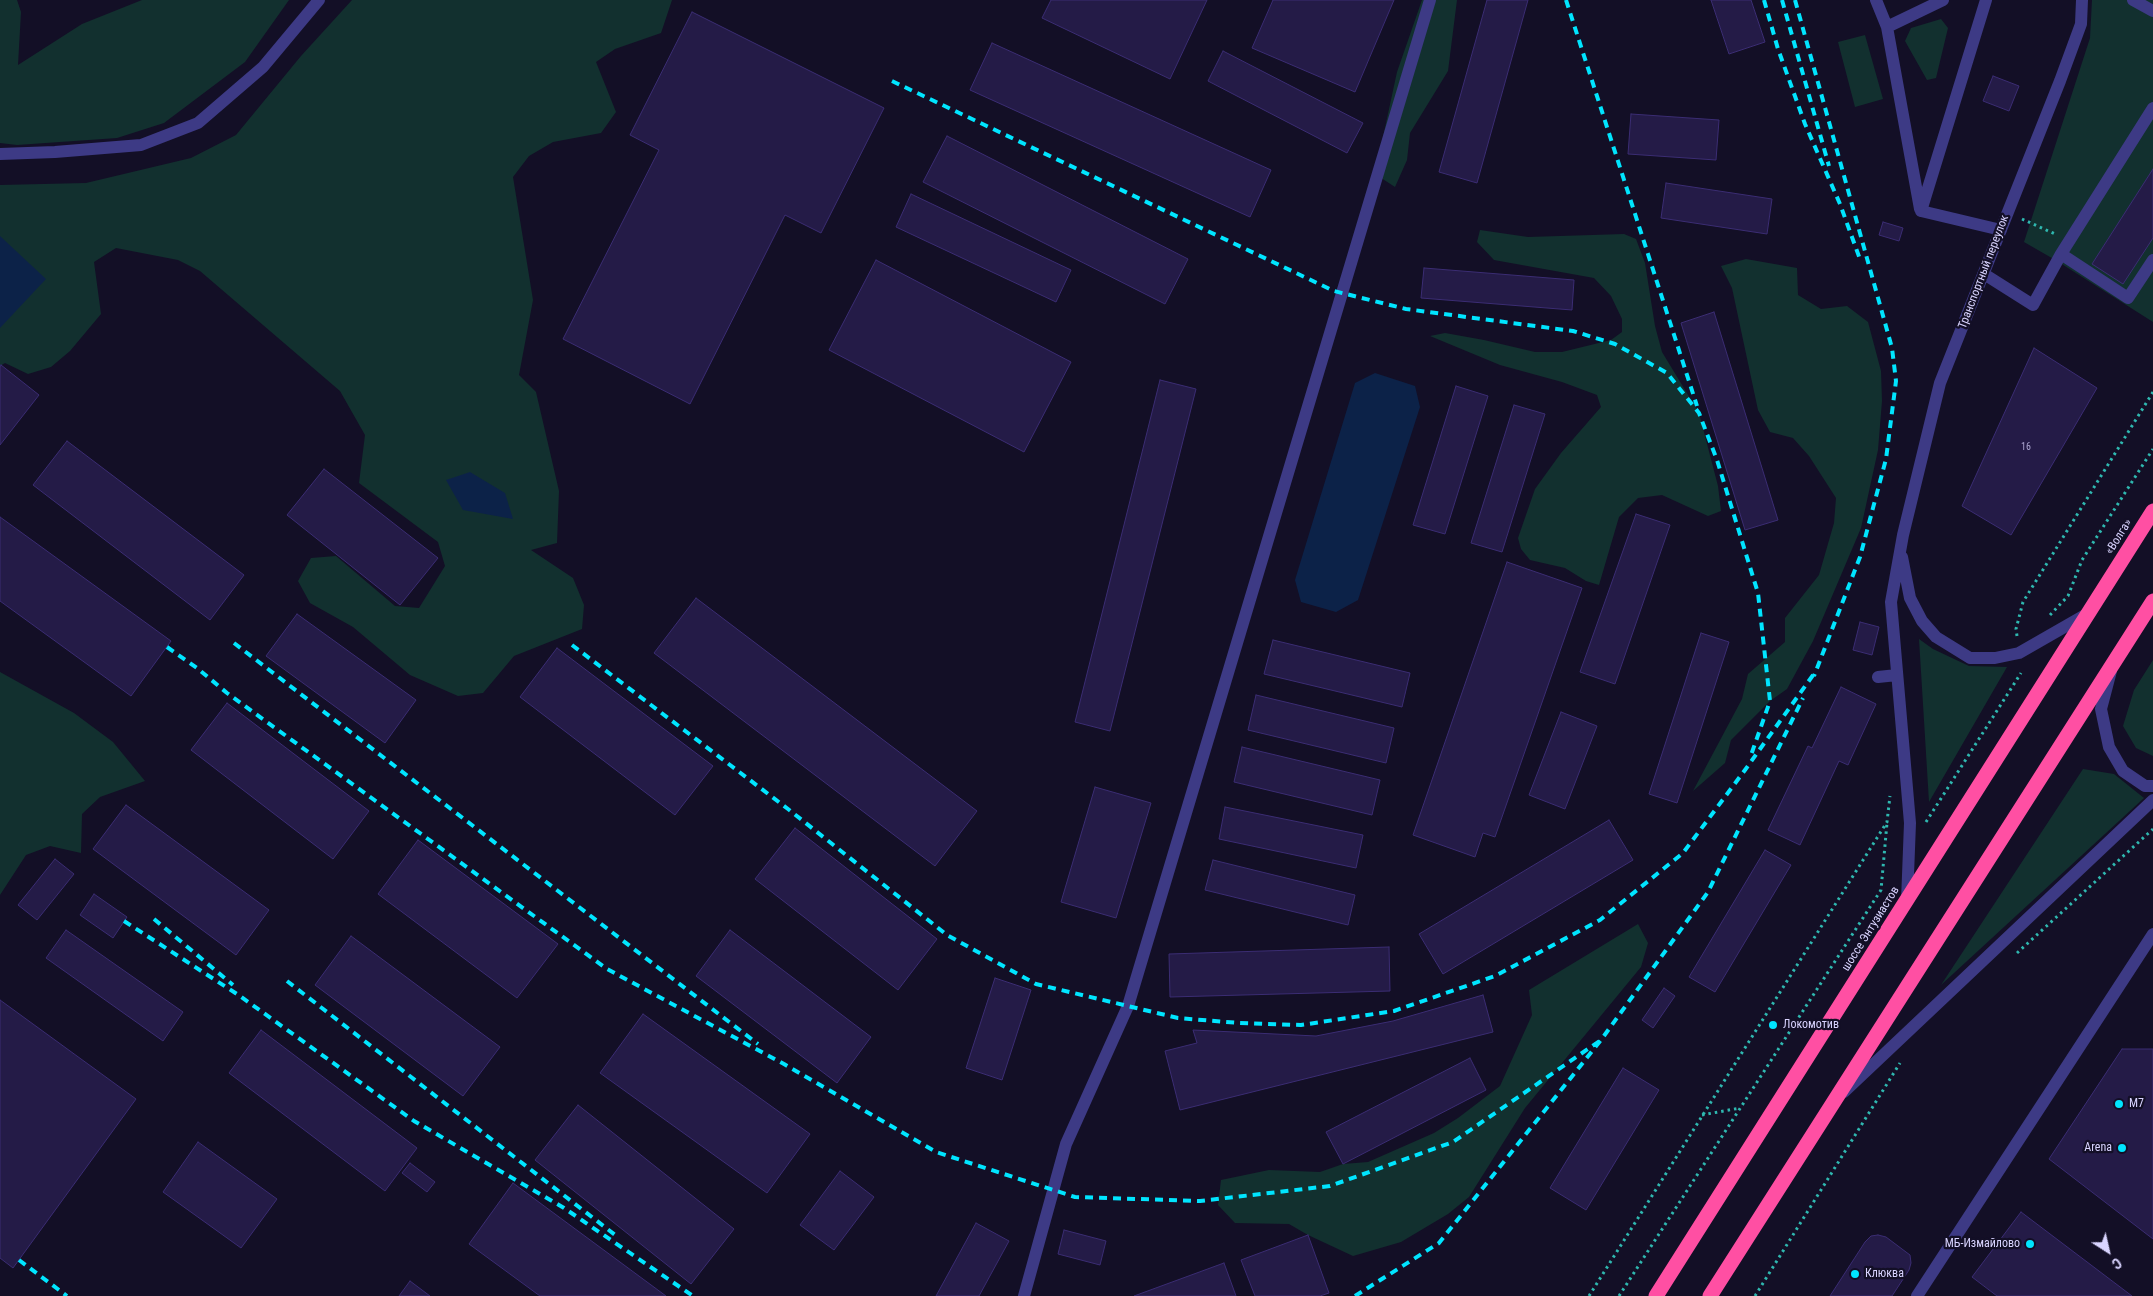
<!DOCTYPE html>
<html>
<head>
<meta charset="utf-8">
<style>
	body { margin:0 }
	#map { position:relative; width:2153px; height:1296px; overflow:hidden; background:#130f26; font-family:"Roboto Condensed",sans-serif }
	canvas { display:block }
	.north { position:absolute; left:2083px; top:1226px; width:50px; height:50px; -webkit-text-stroke:4px #130f26; paint-order:stroke; rotate:145deg; font-size:14px; font-weight:700; line-height:20px; text-align:center; color:#d9d4ff }
	.north::after { content:''; display:block; margin:auto; width:18px; height:22px; background:#d9d4ff; clip-path:polygon(50% 0,100% 100%,50% 72%,0 100%) }
</style>
</head>
<body>
<div id="map">
<canvas width="2153" height="1296"></canvas>
<div class="north">С</div>
</div>
<script>
const ctx = document.querySelector('canvas').getContext('2d');
ctx.lineJoin = 'round';
function fillPath(path, color) { ctx.fillStyle = color; ctx.fill(path, 'evenodd'); }
const toPath = rows => new Path2D(rows.map(r => 'M' + r).join(''));
function strokePath(path, color, width, dash) { ctx.strokeStyle = color; ctx.lineWidth = width; ctx.lineCap = dash ? 'butt' : 'round'; ctx.setLineDash(dash || []); ctx.stroke(path); }
function write(font, color, halo, rows, align = 'center') {
  ctx.font = font + ' "Roboto Condensed",sans-serif'; ctx.lineWidth = 4.5; ctx.setLineDash([]); ctx.textBaseline = 'middle'; ctx.strokeStyle = halo; ctx.fillStyle = color; for (const [text, x, y, turn = 0] of rows) {
    ctx.save(); ctx.translate(x, y); ctx.rotate((+turn || 0) * Math.PI / 180); ctx.textAlign = isNaN(turn) ? turn : align; if (halo) ctx.strokeText(text, 0, 0); ctx.fillText(text, 0, 0); ctx.restore();
  }
}
fillPath(toPath([
	[0,0,17,0,21,12,18,65,82,24,142,0,289,0,245,62,164,123,117,138,17,145,0,143],
	[352,0,672,0,661,33,615,49,596,62,616,112,601,133,553,142,529,156,513,177,533,300,519,375,536,392,559,491,557,543,531,550,573,578,584,605,582,629,514,656,483,693,458,696,410,675,353,627,310,603,298,581,311,558,336,556,395,606,419,608,445,566,438,542,359,483,365,435,340,391,200,271,178,260,116,248,94,262,101,314,70,351,51,367,28,374,5,363,0,366,0,185,86,183,191,158,236,135,301,56],
	[1422,0,1457,0,1448,71,1410,133,1407,160,1395,187,1375,174,1397,72],
	[2092,0,2153,0,2153,322,2057,261,2024,242,2090,38],
	[1941,19,1948,28,1936,78,1927,80,1905,41,1911,28],
	[1865,35,1883,99,1855,107,1838,42],
	[1480,230,1528,237,1624,234,1636,239,1645,263,1655,326,1662,352,1699,413,1718,486,1721,511,1708,516,1662,495,1638,498,1619,517,1599,585,1586,581,1565,568,1530,560,1521,549,1518,538,1535,489,1561,453,1601,407,1597,395,1562,382,1500,365,1430,336,1445,333,1484,340,1535,352,1562,352,1611,340,1622,332,1622,319,1611,296,1594,278,1494,260,1477,242],
	[1746,259,1797,268,1798,295,1821,309,1847,306,1868,322,1881,371,1882,401,1878,450,1861,528,1813,641,1787,689,1770,701,1731,740,1725,763,1693,791,1742,699,1748,674,1785,642,1785,618,1819,575,1834,523,1836,498,1809,456,1793,438,1770,432,1758,410,1732,288,1721,266],
	[1919,639,1933,649,1969,666,2007,667,1929,802],
	[2153,660,2153,756,2136,748,2123,726,2134,690],
	[0,672,74,713,113,742,145,781,100,797,82,814,81,853,50,846,26,855,0,895],
	[2083,769,2114,774,2144,798,1941,985],
	[1638,924,1648,943,1641,967,1525,1108,1469,1197,1448,1214,1401,1242,1353,1256,1308,1235,1289,1224,1235,1223,1218,1205,1221,1180,1269,1170,1320,1172,1343,1164,1368,1162,1434,1133,1458,1118,1500,1086,1532,1015,1529,990]
]), '#12302f');
fillPath(toPath([
	[0,236,46,279,0,328],
	[1375,373,1415,386,1420,407,1358,600,1336,612,1301,602,1295,580,1355,383],
	[470,472,505,493,513,519,463,510,446,480]
]), '#0c2248');
const building = toPath([
	[1051,0,1207,0,1170,79,1042,18,1051,0],
	[1273,0,1394,0,1355,92,1252,48,1273,0],
	[1487,0,1528,0,1477,183,1439,172,1487,0],
	[1711,0,1751,0,1765,42,1729,54,1711,0],
	[692,12,884,108,821,233,785,215,690,404,563,339,659,150,630,135,692,12],
	[992,43,1271,170,1250,217,970,90,992,43],
	[1223,51,1363,123,1347,153,1208,81,1223,51],
	[1993,76,2019,86,2009,111,1983,101,1993,76],
	[1631,114,1719,120,1716,160,1628,154,1631,114],
	[947,136,1188,259,1165,304,923,182,947,136],
	[2153,169,2153,238,2123,284,2092,264,2153,169],
	[1666,183,1772,199,1767,234,1661,218,1666,183],
	[911,194,1071,270,1056,302,896,227,911,194],
	[1883,222,1903,228,1899,241,1879,235,1883,222],
	[876,260,1071,362,1024,452,829,350,876,260],
	[1424,268,1574,280,1572,310,1421,298,1424,268],
	[1714,312,1778,520,1745,530,1681,323,1714,312],
	[2034,348,2097,388,2011,535,1962,506,2034,348],
	[1,365,39,395,0,445,0,367,1,365],
	[1160,380,1196,389,1110,731,1075,722,1160,380],
	[1456,386,1488,396,1445,534,1413,525,1456,386],
	[1514,405,1545,414,1502,552,1471,543,1514,405],
	[67,441,244,575,210,620,33,485,67,441],
	[324,469,438,558,400,605,287,515,324,469],
	[1636,514,1670,525,1615,684,1580,672,1636,514],
	[0,517,171,641,131,696,0,601,0,517],
	[1507,562,1582,588,1495,837,1483,833,1475,857,1413,835,1507,562],
	[696,598,977,811,935,866,654,653,696,598],
	[297,614,416,700,385,743,266,656,297,614],
	[1860,622,1879,627,1872,655,1853,650,1860,622],
	[1701,633,1729,642,1677,803,1649,794,1701,633],
	[1273,640,1410,673,1402,707,1264,674,1273,640],
	[557,648,713,766,675,815,520,697,557,648],
	[1841,687,1876,704,1848,765,1839,761,1800,845,1768,830,1808,746,1812,748,1841,687],
	[1256,695,1394,728,1386,763,1248,730,1256,695],
	[227,703,369,811,333,859,191,750,227,703],
	[1561,712,1597,726,1565,809,1529,795,1561,712],
	[1242,747,1380,780,1372,815,1234,782,1242,747],
	[1095,787,1151,803,1116,918,1061,902,1095,787],
	[126,805,269,910,236,955,93,849,126,805],
	[1225,807,1363,835,1356,868,1219,839,1225,807],
	[1609,820,1633,860,1443,974,1419,934,1609,820],
	[795,828,937,939,898,990,755,879,795,828],
	[418,840,558,944,517,998,378,894,418,840],
	[1765,850,1791,865,1715,992,1689,977,1765,850],
	[55,859,74,874,37,920,18,905,55,859],
	[1213,860,1355,895,1348,925,1205,890,1213,860],
	[94,894,127,917,113,938,80,915,94,894],
	[66,930,183,1012,163,1041,46,958,66,930],
	[730,930,871,1037,837,1083,696,976,730,930],
	[351,936,500,1047,463,1096,315,985,351,936],
	[1389,947,1390,991,1170,997,1169,954,1389,947],
	[995,978,1031,990,1002,1080,966,1068,995,978],
	[1664,988,1675,996,1653,1028,1642,1020,1664,988],
	[1483,995,1493,1032,1180,1110,1165,1051,1197,1043,1193,1030,1316,1036,1393,1021,1483,995],
	[0,1000,136,1099,13,1268,0,1258,0,1000],
	[643,1014,810,1134,767,1193,600,1073,643,1014],
	[261,1030,417,1148,385,1191,229,1073,261,1030],
	[2122,1049,2153,1049,2153,1239,2049,1159,2122,1049],
	[1470,1058,1486,1090,1343,1164,1326,1132,1470,1058],
	[1623,1068,1659,1090,1586,1210,1550,1188,1623,1068],
	[578,1105,734,1229,691,1284,535,1160,578,1105],
	[198,1142,277,1199,241,1248,163,1192,198,1142],
	[410,1163,435,1182,427,1192,402,1173,410,1163],
	[840,1171,874,1197,834,1250,800,1225,840,1171],
	[513,1183,666,1296,540,1296,469,1244,513,1183],
	[2021,1212,2132,1296,1997,1296,1972,1277,2021,1212],
	[976,1223,1009,1241,979,1296,936,1296,976,1223],
	[1064,1230,1106,1241,1100,1265,1058,1254,1064,1230],
	[1308,1235,1329,1293,1320,1296,1255,1296,1241,1260,1308,1235],
	[1878,1235,1886,1237,1910,1255,1911,1263,1909,1270,1892,1296,1830,1296,1865,1242,1871,1236,1878,1235],
	[1224,1263,1236,1296,1134,1296,1224,1263],
	[410,1281,430,1296,399,1296,410,1281]
]);
fillPath(building, '#241b47');
strokePath(building, '#3b2d73', 1);
strokePath(toPath([
	[2022,219,2055,234],
	[2050,615,2068,596,2082,560,2153,449],
	[2017,636,2016,629,2023,602,2153,392],
	[1926,822,2021,673],
	[2017,953,2153,829],
	[1702,1115,1740,1108],
	[1589,1296,1887,822,1890,796],
	[1619,1296,1881,890,1887,823],
	[1755,1296,1900,1063]
]), '#2fb8b0', 3, [2.5, 4]);
strokePath(toPath([
	[1876,0,1887,27,1920,209],
	[2133,0,2153,11],
	[1887,27,1943,0],
	[2153,108,2061,254,2128,298,2153,260],
	[0,154,55,152,141,145,198,123,263,67,319,0],
	[1921,211,1986,0],
	[1921,211,2001,230],
	[1984,274,2033,305,2061,254],
	[1902,557,1910,598,1922,621,1936,637,1970,658,1995,658,2019,653,2087,614],
	[2111,671,2101,709,2109,747,2123,771,2145,786,2153,786],
	[1878,677,1897,675],
	[1907,901,1910,823,1891,602,1903,535,1940,383,2060,81,2081,24,2082,0],
	[1844,1092,2153,800],
	[1024,1296,1066,1144,1128,1006,1430,0],
	[1917,1296,2153,934]
]), '#3d3a85', 12);
strokePath(toPath([
	[1656,1296,2153,511],
	[1710,1296,2153,601]
]), '#ff4fa3', 15);
strokePath(toPath([
	[1566,0,1697,406],
	[1764,0,1778,49,1805,124,1840,204,1861,262],
	[1782,0,1829,166],
	[1795,0,1892,348,1896,381,1886,459,1860,557,1814,676],
	[892,81,1334,291,1406,309,1573,331,1615,344,1667,373,1699,413,1717,460,1758,593,1770,701,1750,758],
	[234,643,758,1044],
	[572,645,788,809,947,935,1036,984,1178,1018,1240,1023,1301,1025,1394,1011,1495,976,1600,920,1683,853,1745,770,1816,671],
	[167,647,197,668,227,693,607,969,784,1064,936,1152,1075,1197,1200,1201,1330,1186,1453,1142,1601,1040],
	[154,919,233,985],
	[124,921,240,996,414,1121,564,1208,693,1296],
	[287,981,619,1238],
	[19,1260,67,1296],
	[1355,1296,1439,1243,1601,1040,1708,892,1803,698]
]), '#00e5ff', 4, [8, 6]);
for (const [x, y, r, color] of [
	[1773,1025,5,"#00e5ff"],
	[2119,1104,5,"#00e5ff"],
	[2122,1148,5,"#00e5ff"],
	[2030,1244,5,"#00e5ff"],
	[1855,1274,5,"#00e5ff"]
]) { const dot = new Path2D(); dot.arc(x, y, r, 0, 2 * Math.PI); ctx.fillStyle = color; ctx.fill(dot); strokePath(dot, '#130f26', 2); }
write('10px', '#aca6d1', null, [
	["16",2026,447]
]);
write('12px', '#d9d4ff', '#130f26', [
	["Транспортный переулок",1984,272,-69],
	["«Волга»",2119,537,-58],
	["шоссе Энтузиастов",1871,929,-58]
]);
write('12px', '#d9d4ff', '#130f26', [
	["Локомотив",1783,1025],
	["М7",2129,1104],
	["Arena",2112,1148,"right"],
	["МБ-Измайлово",2020,1244,"right"],
	["Клюква",1865,1274]
], 'left');
</script>
</body>
</html>
